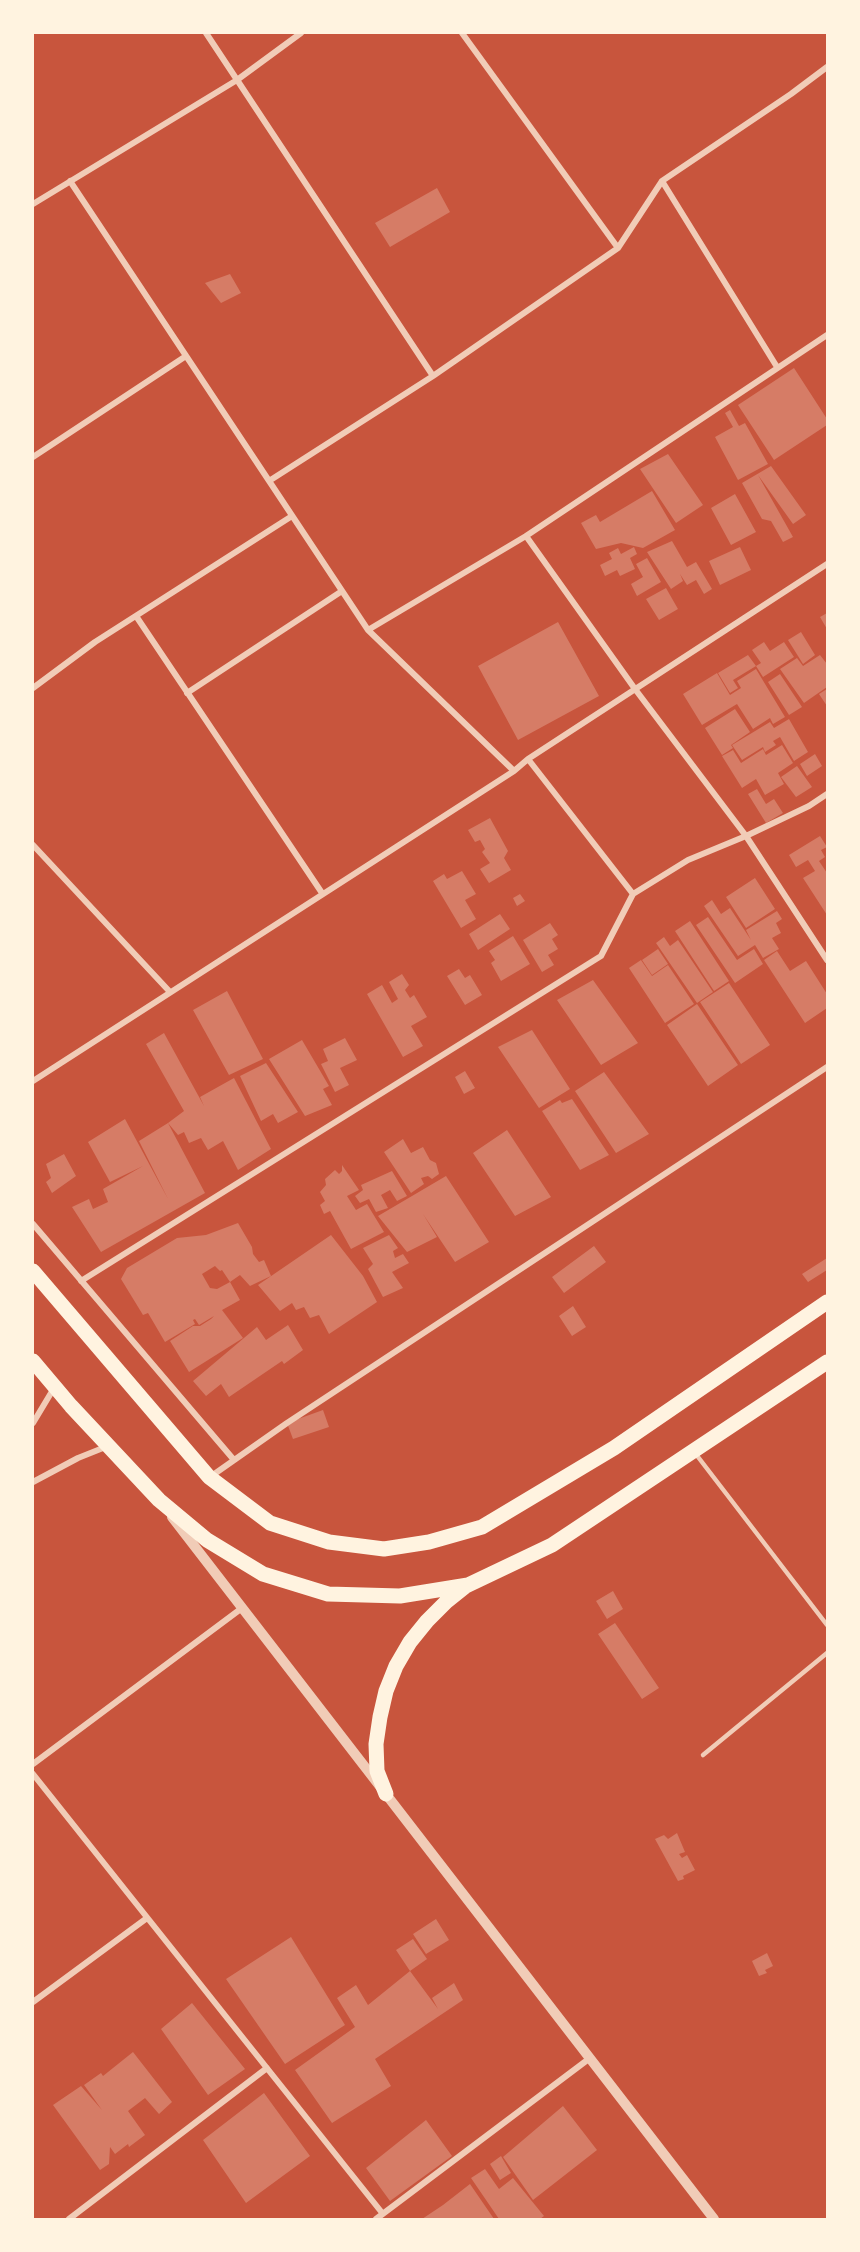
<!DOCTYPE html>
<html>
<head>
<meta charset="utf-8">
<style>
	body { margin:0 }
	#map { position:relative; width:860px; height:2252px; overflow:hidden; background:#c8553d; font-family:"Public Sans",sans-serif }
	canvas { display:block }
	.frame { position:absolute; inset:0; border:34px solid #fff3e0; pointer-events:none }
</style>
</head>
<body>
<div id="map">
<canvas width="860" height="2252"></canvas>
<div class="frame"></div>
</div>
<script>
const ctx = document.querySelector('canvas').getContext('2d');
ctx.lineJoin = 'round';
function fillPath(path, color) { ctx.fillStyle = color; ctx.fill(path, 'evenodd'); }
const toPath = rows => new Path2D(rows.map(r => 'M' + r).join(''));
function strokePath(path, color, width, dash) { ctx.strokeStyle = color; ctx.lineWidth = width; ctx.lineCap = dash ? 'butt' : 'round'; ctx.setLineDash(dash || []); ctx.stroke(path); }
fillPath(toPath([
	[437,188,450,212,390,247,375,223],
	[230,274,241,293,221,303,205,283],
	[794,368,827,419,827,425,774,460,738,405],
	[730,410,739,426,745,423,768,464,738,480,715,437,733,427,725,413],
	[668,454,703,505,676,523,640,469],
	[771,466,806,515,793,524,758,475,793,537,783,542,771,521,762,519,742,483],
	[652,491,675,530,643,548,621,543,596,549,581,523,596,515,600,522],
	[735,494,756,532,731,545,711,508],
	[672,541,687,567,696,562,712,589,704,594,696,580,687,585,680,574,683,581,671,589,647,552],
	[634,547,637,554,630,558,635,569,620,576,617,570,605,576,600,565,612,559,609,553,618,548,621,554],
	[740,547,751,570,720,585,709,561],
	[647,558,661,582,637,596,631,584,643,577,636,564],
	[666,588,678,609,659,620,646,599],
	[827,613,827,629,820,617],
	[558,622,599,696,518,740,478,666],
	[801,632,815,655,803,664,788,640],
	[764,642,770,651,784,642,794,657,763,677,756,666,761,663,752,650],
	[748,655,756,666,733,680,738,688,730,693,718,673],
	[820,655,827,664,827,687,804,703,780,669,797,658,803,666],
	[756,669,785,717,773,724,770,718,753,729,737,704,702,725,683,694,717,673,730,695,741,688,737,681],
	[780,674,802,707,789,715,768,682],
	[827,689,827,706,819,694],
	[735,709,750,732,731,745,733,748,722,755,705,728],
	[789,719,808,752,794,761,780,737,773,741,776,745,765,752,763,747,742,760,732,745,770,722,774,728],
	[782,745,793,763,778,773,784,784,765,795,756,779,742,788,722,756,733,750,741,763,763,749,766,755],
	[815,754,822,766,807,776,800,764],
	[797,766,812,787,796,797,781,777],
	[757,789,766,804,774,799,783,813,766,823,748,794],
	[490,818,508,851,504,858,511,870,489,883,480,869,490,863,482,852,485,849,480,840,475,842,468,830],
	[820,836,827,847,821,850,825,857,819,861,827,873,827,915,803,878,815,871,808,860,796,867,789,855],
	[462,871,476,894,465,900,476,919,461,928,433,881,444,874,447,879],
	[755,878,775,909,746,928,726,897],
	[520,894,525,901,517,906,513,898],
	[712,900,721,914,730,908,751,940,746,930,777,911,782,919,776,923,781,933,772,938,779,949,763,958,755,945,738,956,704,906],
	[500,914,510,929,478,950,469,934],
	[708,917,737,960,754,949,763,964,735,983,696,925],
	[690,921,729,981,714,991,675,931],
	[550,923,558,935,552,939,558,949,548,955,554,965,542,972,523,940],
	[513,936,530,964,501,981,491,963,495,960,489,951],
	[664,937,670,946,678,940,713,992,697,1003,656,943],
	[658,949,668,964,652,975,642,960],
	[777,951,790,971,806,961,827,994,827,1008,805,1023,764,960],
	[641,960,652,976,668,965,694,1004,665,1023,629,968],
	[459,969,465,978,470,975,482,995,465,1005,447,976],
	[402,974,409,985,405,990,410,998,414,995,427,1017,411,1026,423,1046,403,1057,367,994,382,985,392,1003,398,999,389,982],
	[593,980,638,1043,601,1065,557,1000],
	[729,983,770,1045,741,1064,700,1002],
	[227,991,263,1059,229,1075,193,1010],
	[697,1004,738,1065,708,1086,667,1025],
	[532,1030,570,1089,539,1108,498,1047],
	[164,1033,204,1106,200,1097,234,1078,271,1149,238,1170,223,1141,208,1150,201,1138,189,1143,184,1132,178,1135,168,1123,184,1111,146,1044],
	[345,1038,357,1060,340,1068,349,1085,335,1092,321,1064,328,1061,323,1049],
	[302,1040,329,1086,323,1089,332,1105,305,1116,269,1059],
	[266,1063,298,1112,278,1123,273,1114,261,1121,240,1076],
	[465,1071,475,1088,464,1094,455,1077],
	[604,1072,649,1134,616,1153,575,1091],
	[572,1099,609,1155,580,1170,542,1111,560,1100,562,1103],
	[125,1119,168,1199,139,1141,168,1123,205,1193,101,1252,72,1207,89,1199,93,1209,108,1202,103,1189,143,1166,110,1182,88,1142],
	[507,1130,551,1197,515,1216,473,1153],
	[403,1139,411,1153,423,1147,430,1160,436,1163,439,1174,432,1179,428,1176,421,1178,424,1184,411,1193,384,1152],
	[64,1154,76,1176,52,1193,46,1182,51,1178,46,1164],
	[342,1165,359,1190,347,1196,356,1210,367,1204,384,1232,351,1249,330,1211,324,1214,320,1205,325,1201,320,1192,326,1185,325,1179,335,1170,339,1174,342,1171],
	[392,1171,407,1196,397,1201,390,1190,381,1195,388,1208,376,1212,369,1199,360,1203,355,1196,363,1190,361,1185],
	[446,1176,489,1242,455,1262,423,1214,437,1237,407,1252,378,1216],
	[238,1223,252,1247,253,1254,259,1262,264,1260,271,1276,250,1286,240,1275,230,1282,222,1270,220,1271,215,1266,202,1274,210,1288,217,1289,230,1282,240,1300,222,1310,243,1338,189,1372,170,1341,193,1326,200,1326,211,1319,214,1316,199,1325,195,1319,193,1320,195,1324,165,1342,148,1313,143,1315,121,1279,127,1268,177,1238,206,1235],
	[331,1235,363,1276,377,1302,329,1334,319,1315,310,1318,304,1307,296,1310,292,1303,280,1311,258,1285],
	[389,1235,398,1248,393,1251,395,1258,403,1254,409,1263,392,1272,403,1288,383,1297,368,1269,373,1264,363,1248],
	[594,1246,606,1262,564,1293,552,1277],
	[827,1258,827,1270,808,1282,802,1274],
	[573,1306,586,1327,572,1336,559,1316],
	[288,1325,303,1350,284,1364,282,1361,229,1397,221,1384,206,1396,193,1381,257,1327,266,1340],
	[323,1410,329,1427,293,1439,287,1423],
	[613,1591,623,1609,607,1619,596,1601],
	[615,1623,659,1688,642,1699,598,1634],
	[677,1833,685,1852,679,1854,682,1858,687,1855,695,1870,683,1876,684,1879,678,1881,655,1839,664,1835,668,1839],
	[436,1919,449,1940,426,1954,413,1934],
	[291,1937,345,2025,285,2064,226,1979],
	[413,1939,427,1959,410,1971,396,1950],
	[767,1953,773,1966,765,1970,767,1973,759,1976,752,1961],
	[410,1971,438,2009,432,1998,454,1983,463,2000,375,2059,391,2086,332,2123,295,2070,355,2027,337,1998,356,1985,368,2005],
	[192,2003,245,2069,208,2095,161,2029],
	[133,2052,172,2102,159,2114,145,2098,128,2111,145,2135,129,2147,128,2144,115,2154,110,2147,109,2164,100,2170,53,2105,81,2086,102,2110,84,2085,101,2073,103,2076],
	[264,2093,310,2156,246,2203,203,2140],
	[563,2106,597,2150,533,2200,503,2157],
	[426,2120,452,2156,390,2201,366,2168],
	[501,2156,511,2173,500,2180,490,2164],
	[485,2169,499,2189,513,2178,544,2216,540,2219,499,2219,471,2178],
	[470,2184,494,2219,422,2219,443,2205]
]), '#d67c66');
strokePath(toPath([
	[695,1453,827,1625],
	[703,1755,827,1653]
]), '#f1ccb7', 4.5);
strokePath(toPath([
	[206,33,433,376],
	[462,33,618,248],
	[70,181,368,630,514,771],
	[33,204,237,80,301,33],
	[777,367,662,181,791,94,827,67],
	[33,457,186,356],
	[269,481,433,376,618,248,662,181],
	[526,536,635,689,746,836,827,960],
	[136,616,322,893],
	[368,630,526,536,827,335],
	[33,688,95,642,292,516],
	[187,693,342,591],
	[528,759,633,894],
	[33,845,170,992],
	[33,1081,514,771,528,759,827,564],
	[33,1224,234,1460],
	[81,1281,601,956,633,894,688,860,746,836,809,806,827,794],
	[33,1423,54,1388],
	[210,1477,287,1423,827,1067],
	[33,1482,78,1458,108,1446],
	[33,1764,242,1608],
	[33,1774,383,2214],
	[33,2002,147,1918],
	[69,2219,267,2068],
	[376,2219,590,2058]
]), '#f1ccb7', 6);
strokePath(toPath([
	[172,1517,714,2219]
]), '#f1ccb7', 10);
strokePath(toPath([
	[33,1271,209,1477,270,1523,329,1542,384,1549,429,1542,482,1527,614,1448,827,1302],
	[33,1361,71,1406,159,1500,207,1540,263,1574,328,1594,400,1596,468,1585,552,1545,827,1362],
	[386,1794,377,1771,376,1744,380,1717,386,1691,396,1666,410,1642,427,1621,446,1602,466,1586]
]), '#fff3e0', 15);
</script>
</body>
</html>
